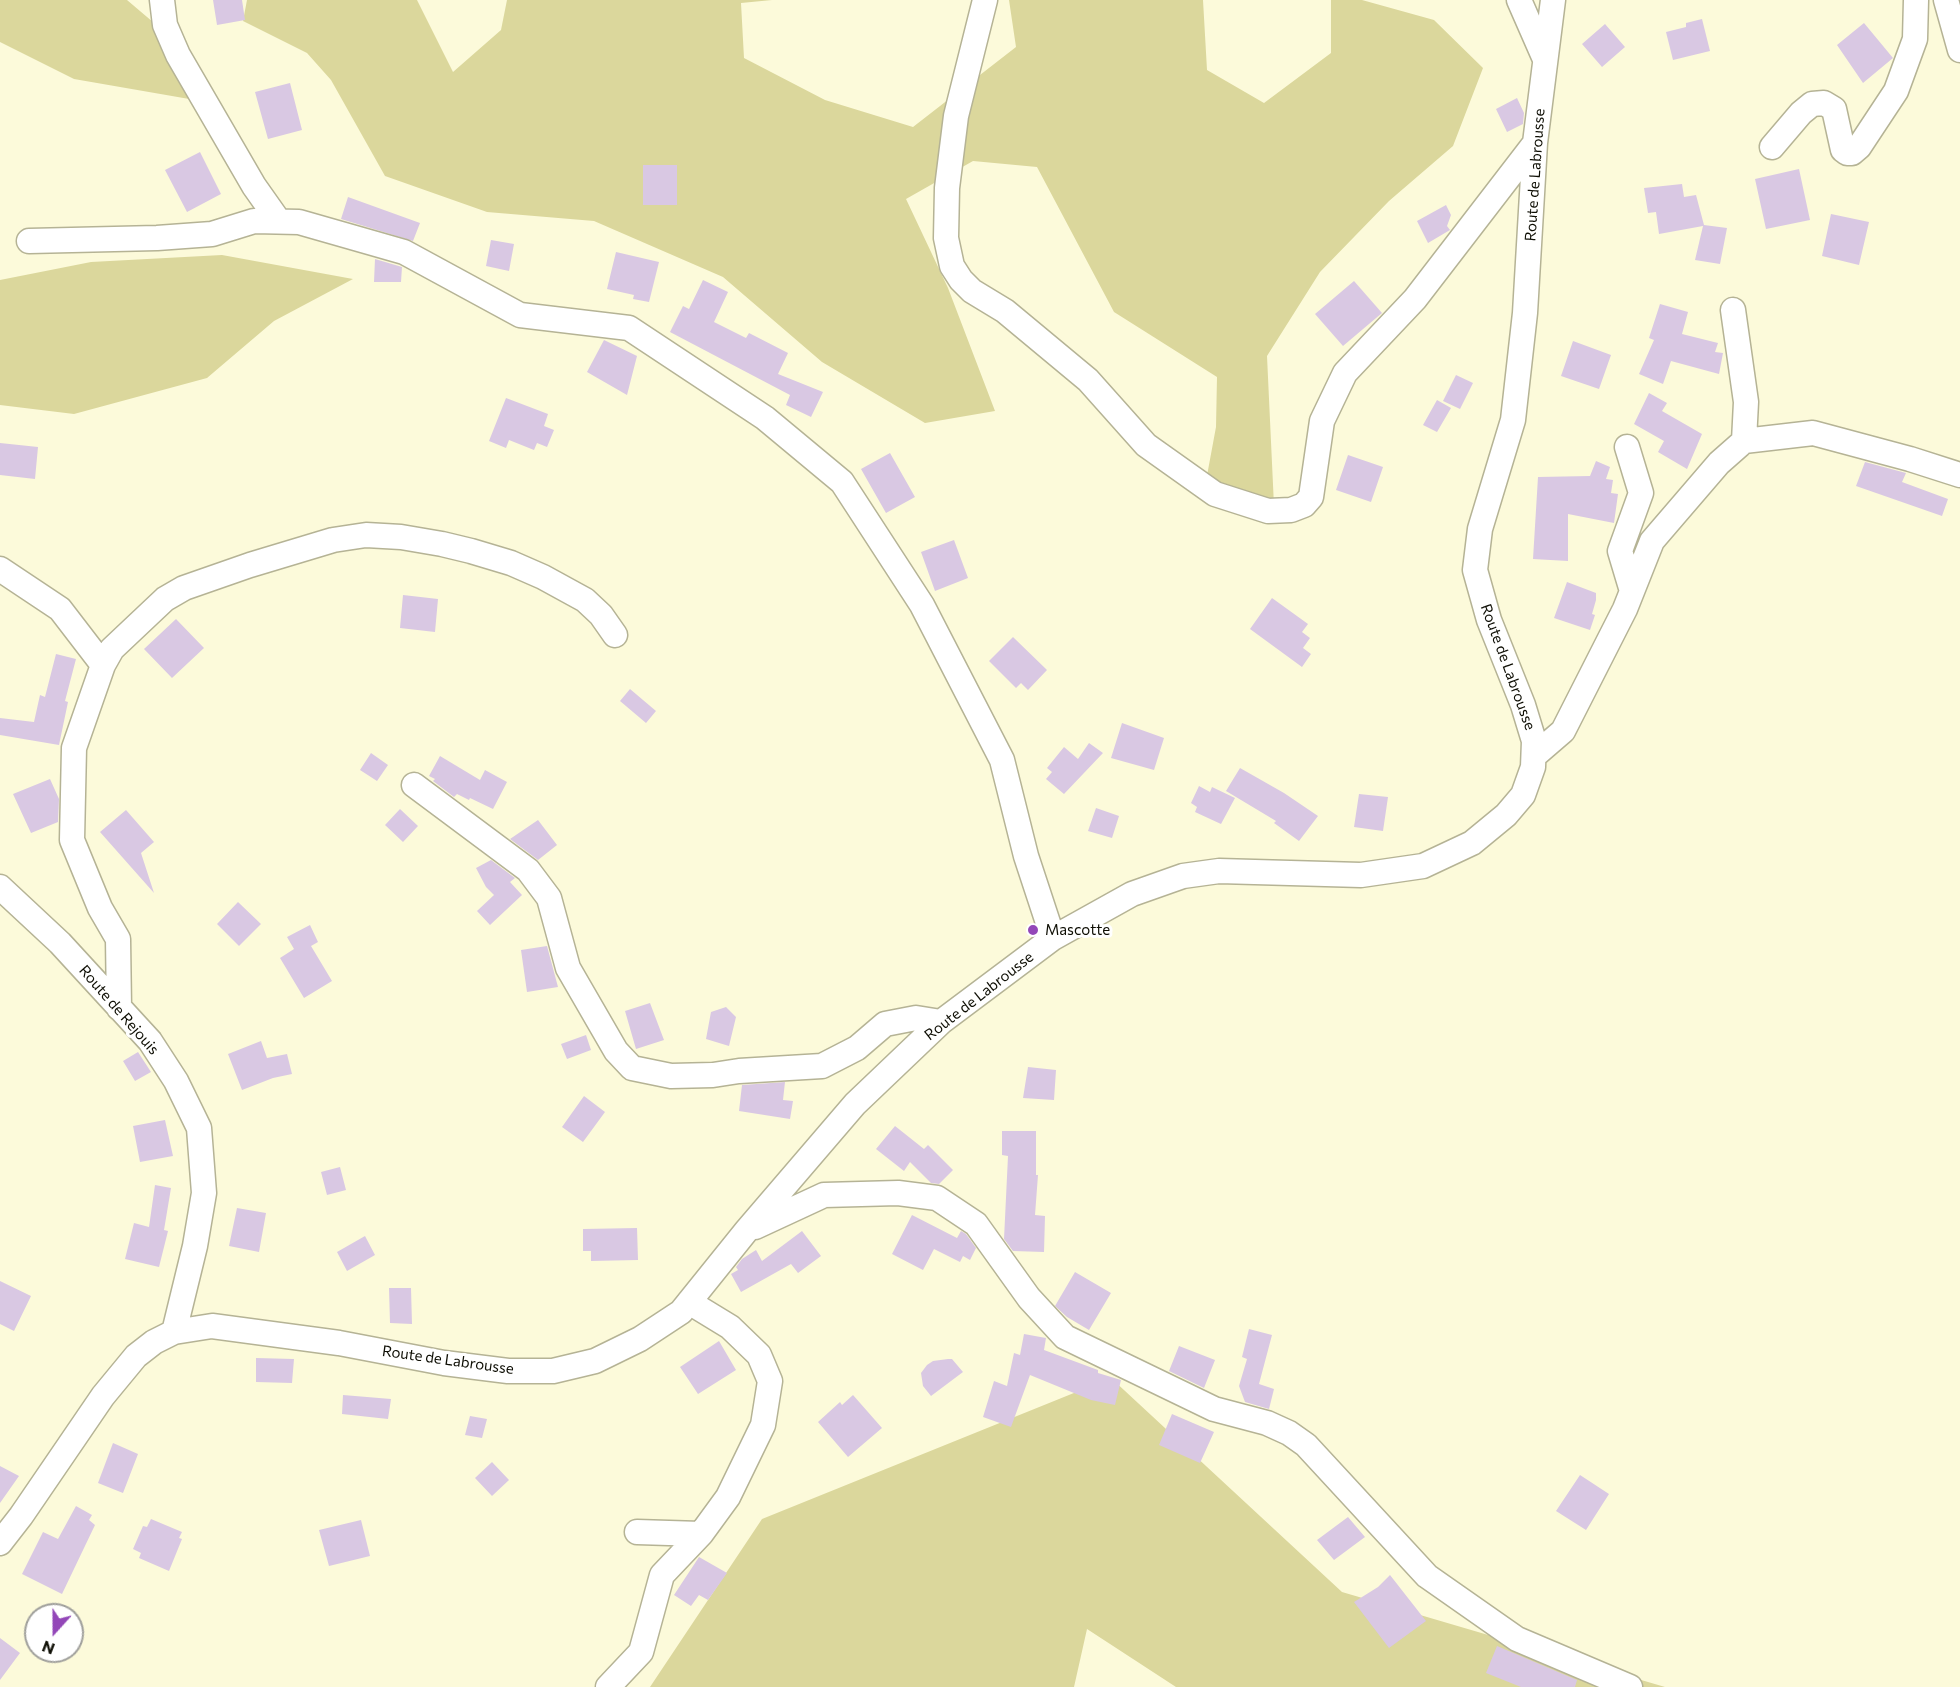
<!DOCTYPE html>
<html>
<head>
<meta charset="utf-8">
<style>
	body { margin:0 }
	#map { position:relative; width:1960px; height:1687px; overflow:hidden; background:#fcfada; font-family:Commissioner,sans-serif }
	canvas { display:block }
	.north { position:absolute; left:24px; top:1603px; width:60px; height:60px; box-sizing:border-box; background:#fff; border:2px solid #9f9f9b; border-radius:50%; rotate:201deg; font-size:16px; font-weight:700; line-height:24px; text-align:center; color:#0e0e04 }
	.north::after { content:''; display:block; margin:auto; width:21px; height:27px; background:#9347b8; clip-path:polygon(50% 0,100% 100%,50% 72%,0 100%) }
</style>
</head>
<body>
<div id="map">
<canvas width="1960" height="1687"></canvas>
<div class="north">N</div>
</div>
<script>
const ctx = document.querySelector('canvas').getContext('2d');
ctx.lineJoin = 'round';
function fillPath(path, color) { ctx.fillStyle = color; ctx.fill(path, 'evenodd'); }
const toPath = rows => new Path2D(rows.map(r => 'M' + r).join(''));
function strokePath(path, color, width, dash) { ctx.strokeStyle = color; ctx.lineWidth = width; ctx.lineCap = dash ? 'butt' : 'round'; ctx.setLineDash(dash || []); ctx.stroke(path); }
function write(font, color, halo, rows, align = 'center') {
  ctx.font = font + ' Commissioner,sans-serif'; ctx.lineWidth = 6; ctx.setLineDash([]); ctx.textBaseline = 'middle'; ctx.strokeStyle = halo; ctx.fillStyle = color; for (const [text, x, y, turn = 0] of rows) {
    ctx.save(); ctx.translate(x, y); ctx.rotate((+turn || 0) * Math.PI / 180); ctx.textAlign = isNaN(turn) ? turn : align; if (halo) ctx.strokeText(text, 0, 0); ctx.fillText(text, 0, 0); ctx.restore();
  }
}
fillPath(toPath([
	[0,0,127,0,160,28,195,100,74,79,0,42],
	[247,0,417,0,453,72,501,30,507,0,772,0,741,3,744,58,825,100,913,127,1016,47,1009,0,1203,0,1207,70,1264,103,1331,53,1331,0,1362,0,1434,20,1483,68,1453,146,1389,201,1320,272,1267,356,1274,506,1206,481,1216,427,1217,377,1114,312,1037,167,973,161,906,199,948,288,995,411,925,423,822,362,723,277,594,221,487,212,385,176,331,80,307,53,243,21],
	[222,255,353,279,274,321,207,378,74,414,0,405,0,280,91,262],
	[1111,1378,1342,1592,1665,1687,1176,1687,1087,1629,1074,1687,650,1687,762,1519]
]), '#dbd79c');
fillPath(toPath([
	[213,0,242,0,245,20,217,25],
	[1702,19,1710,51,1673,60,1666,32,1686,27,1686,23],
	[1864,23,1893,58,1863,83,1837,45],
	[1605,24,1625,47,1602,67,1582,44],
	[290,83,302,130,268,139,255,92],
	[1517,98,1524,113,1523,124,1507,132,1496,109],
	[200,152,221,194,187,212,165,170],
	[643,165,677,165,677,205,643,205],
	[1799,169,1810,220,1766,229,1755,179],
	[1682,184,1684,197,1696,195,1704,225,1727,228,1720,264,1695,260,1703,226,1659,234,1656,212,1648,213,1644,188],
	[348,197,420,223,413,241,341,219],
	[1446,205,1451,215,1447,226,1450,230,1428,243,1417,221],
	[1831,214,1869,222,1859,265,1822,256],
	[491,240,514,244,509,271,486,266],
	[616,252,659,262,649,302,633,299,634,295,607,289],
	[375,259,402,267,401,282,374,282],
	[703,280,728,292,714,322,746,338,749,333,788,353,778,374,823,392,811,417,786,405,790,395,670,332,683,306,689,309],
	[1354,281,1382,313,1343,346,1315,314],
	[1660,304,1688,312,1682,334,1718,343,1715,352,1723,353,1719,374,1671,361,1663,384,1639,374,1654,340,1649,338],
	[604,340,637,356,627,395,587,372],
	[1573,341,1611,355,1599,389,1561,376],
	[1456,375,1473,383,1460,409,1443,401],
	[1649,393,1667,403,1662,411,1702,434,1687,469,1658,452,1664,441,1634,424],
	[506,398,548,414,544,426,554,430,547,447,537,443,534,450,509,440,506,448,489,441],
	[1437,400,1451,408,1437,432,1423,425],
	[0,443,38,447,35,479,0,475],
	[890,453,915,497,886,513,861,469],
	[1348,455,1383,467,1371,502,1336,490],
	[1596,461,1610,467,1606,479,1613,480,1611,493,1618,494,1614,523,1568,514,1568,561,1533,559,1538,477,1590,476],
	[1865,462,1906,473,1902,482,1948,499,1942,516,1856,486],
	[954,540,968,578,935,591,921,552],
	[1567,582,1596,593,1596,600,1592,614,1595,615,1590,630,1554,618],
	[403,595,438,599,435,632,400,628],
	[1272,598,1308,624,1302,632,1310,638,1303,648,1311,654,1302,667,1250,629],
	[176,619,204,648,172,678,144,649],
	[1013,637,1047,670,1028,690,1021,683,1016,688,989,661],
	[56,654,76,659,65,701,68,702,59,745,0,735,0,718,34,722,40,695,45,697],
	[630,689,656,711,646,723,620,701],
	[1122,723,1164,738,1154,770,1111,758],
	[1089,743,1103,753,1064,794,1046,779,1052,772,1047,768,1064,747,1078,759],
	[371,753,388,765,377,781,360,770],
	[440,756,480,780,485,770,507,782,493,809,470,798,469,800,457,794,454,797,433,781,435,779,429,776],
	[1240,768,1284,793,1318,816,1299,841,1274,823,1276,821,1226,791],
	[50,779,59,799,58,822,31,833,13,794],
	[1199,786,1210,792,1212,787,1235,798,1221,824,1195,812,1197,807,1191,803],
	[1359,794,1388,797,1383,831,1354,827],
	[1096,808,1119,816,1112,838,1088,831],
	[400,809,418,826,403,842,385,825],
	[126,810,154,842,141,853,154,893,100,832],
	[538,820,557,845,538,860,510,839],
	[491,860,515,878,510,882,522,895,490,925,477,911,494,895,486,887,476,868],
	[238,902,261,924,239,946,217,924],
	[310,925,318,942,311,946,332,981,304,998,280,958,294,949,287,937],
	[547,946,558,987,527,992,521,950],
	[650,1003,664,1040,636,1049,625,1011],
	[726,1007,736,1017,729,1046,706,1039,711,1012],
	[586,1035,591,1050,567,1059,561,1044],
	[261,1041,267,1058,287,1054,292,1074,273,1078,242,1090,228,1054],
	[138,1052,151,1072,135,1081,123,1061],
	[1028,1067,1056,1070,1054,1100,1023,1098],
	[785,1082,783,1100,793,1101,790,1119,739,1111,742,1085],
	[584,1096,605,1112,583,1142,562,1127],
	[165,1120,173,1156,140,1162,133,1126],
	[895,1126,924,1149,928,1145,953,1170,939,1184,931,1183,910,1162,904,1171,876,1149],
	[1002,1131,1036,1131,1036,1175,1038,1175,1035,1215,1045,1216,1044,1252,1013,1251,1004,1239,1008,1156,1002,1155],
	[340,1167,346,1190,327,1195,321,1172],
	[155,1185,171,1188,164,1230,168,1231,159,1267,125,1259,134,1223,149,1227],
	[237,1208,266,1213,259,1252,229,1246],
	[912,1215,957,1238,961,1231,966,1234,976,1248,970,1260,963,1256,960,1262,934,1249,923,1270,892,1254],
	[637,1228,638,1260,591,1261,591,1251,583,1251,583,1229],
	[802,1231,821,1256,798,1273,791,1264,741,1292,731,1274,738,1270,736,1267,742,1259,756,1250,762,1261],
	[365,1236,375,1255,347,1271,337,1252],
	[1075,1272,1111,1293,1089,1330,1067,1317,1055,1306],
	[0,1281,31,1296,14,1331,0,1324],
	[389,1288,411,1288,412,1324,390,1323],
	[1249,1329,1272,1335,1259,1384,1274,1389,1269,1409,1245,1402,1239,1386,1247,1359,1242,1357],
	[1024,1334,1046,1338,1044,1350,1098,1370,1098,1373,1121,1380,1115,1405,1091,1400,1030,1375,1011,1427,983,1417,994,1381,1007,1386,1014,1353,1020,1355],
	[719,1341,736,1370,698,1394,680,1367],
	[1179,1346,1215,1360,1204,1388,1169,1371],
	[256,1358,294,1359,292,1383,256,1382],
	[948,1359,952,1359,963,1372,931,1396,923,1386,921,1373,927,1365,933,1361],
	[343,1395,391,1399,388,1419,342,1414],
	[853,1395,882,1428,848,1457,818,1422,840,1402,842,1405],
	[1172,1414,1214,1432,1200,1463,1159,1445],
	[470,1416,487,1419,482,1438,465,1435],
	[113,1443,138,1454,123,1493,98,1483],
	[492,1462,509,1480,492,1496,475,1478],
	[0,1466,19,1476,0,1503],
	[1580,1475,1609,1494,1586,1530,1556,1511],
	[76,1506,92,1515,89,1520,95,1525,62,1594,22,1574,43,1532,58,1539],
	[1348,1517,1365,1537,1334,1560,1317,1540],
	[151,1519,182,1532,179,1538,182,1539,169,1571,139,1558,141,1553,133,1549,143,1526,147,1527],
	[361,1520,370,1556,329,1566,319,1530],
	[699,1557,727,1573,708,1600,699,1595,691,1606,674,1595],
	[1390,1575,1426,1621,1389,1648,1354,1602,1378,1587],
	[0,1638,20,1653,0,1680],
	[1497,1646,1577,1680,1575,1687,1521,1687,1486,1673]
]), '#d9c8e3');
const minor = toPath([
	[162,0,165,25,178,55,254,186,278,220],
	[985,0,956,116,947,188,946,238,952,266,961,280,972,291,1005,311,1088,380,1146,445,1215,494,1268,511,1291,510,1304,505,1311,497,1322,421,1345,373,1415,299,1535,143],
	[1519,0,1544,57],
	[1946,0,1960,50],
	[1772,147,1801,113,1812,104,1824,103,1834,109,1843,150,1847,153,1852,153,1859,147,1896,91,1915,39,1916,0],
	[29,241,157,238,212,234,254,221,299,222,404,252,520,315,629,328,765,418,842,482,922,605,1002,760,1026,856,1053,938],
	[1733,310,1746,402,1744,441],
	[1627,447,1641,493,1620,551,1632,591],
	[0,569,60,609,103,665],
	[1534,756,1563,731,1625,609,1652,541,1719,463,1744,441,1813,433,1910,459,1960,475],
	[414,785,528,870,549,898,568,968,616,1051,632,1068,671,1076,713,1075,739,1071,822,1066,857,1048,885,1024,916,1018,941,1022],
	[0,887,60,943,150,1041,176,1081,199,1128,204,1193,195,1246,174,1332],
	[119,1008,118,939,100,908,72,840,74,748,103,665,112,649,165,599,184,588,250,565,333,540,366,535,401,537,442,544,471,551,511,563,543,577,585,600,601,615,615,635],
	[755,1227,824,1195,898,1193,937,1198,976,1224,1029,1298,1065,1337,1214,1409,1267,1423,1289,1433,1306,1445,1427,1576,1517,1639,1630,1687],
	[637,1532,701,1534,728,1497,763,1425,770,1381,759,1355,730,1327,689,1302],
	[0,1543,21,1516,103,1396,136,1356,154,1342,174,1332,212,1326,339,1343,444,1363,508,1371,553,1371,595,1361,640,1339,681,1312,747,1230,855,1104,941,1022,1053,938,1132,894,1183,876,1219,871,1361,875,1423,866,1472,843,1506,815,1523,795,1533,767,1534,741,1523,705,1489,620,1475,570,1480,529,1513,420,1525,313,1535,143,1553,0],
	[608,1687,641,1652,662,1575,701,1534]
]);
strokePath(minor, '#b5b395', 27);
strokePath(minor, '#fff', 24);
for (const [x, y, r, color] of [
	[1033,930,6,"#9347b8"]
]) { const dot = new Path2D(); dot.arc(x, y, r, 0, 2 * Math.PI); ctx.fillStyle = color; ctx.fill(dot); strokePath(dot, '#fff', 2); }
write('15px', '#0e0e04', '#fff', [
	["Route de Labrousse",1535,175,-86],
	["Route de Labrousse",1508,667,70],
	["Route de Labrousse",979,996,-38],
	["Route de Rejouis",119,1010,49],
	["Route de Labrousse",448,1360,8]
]);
write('15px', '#0e0e04', '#fff', [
	["Mascotte",1045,930]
], 'left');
</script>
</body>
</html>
